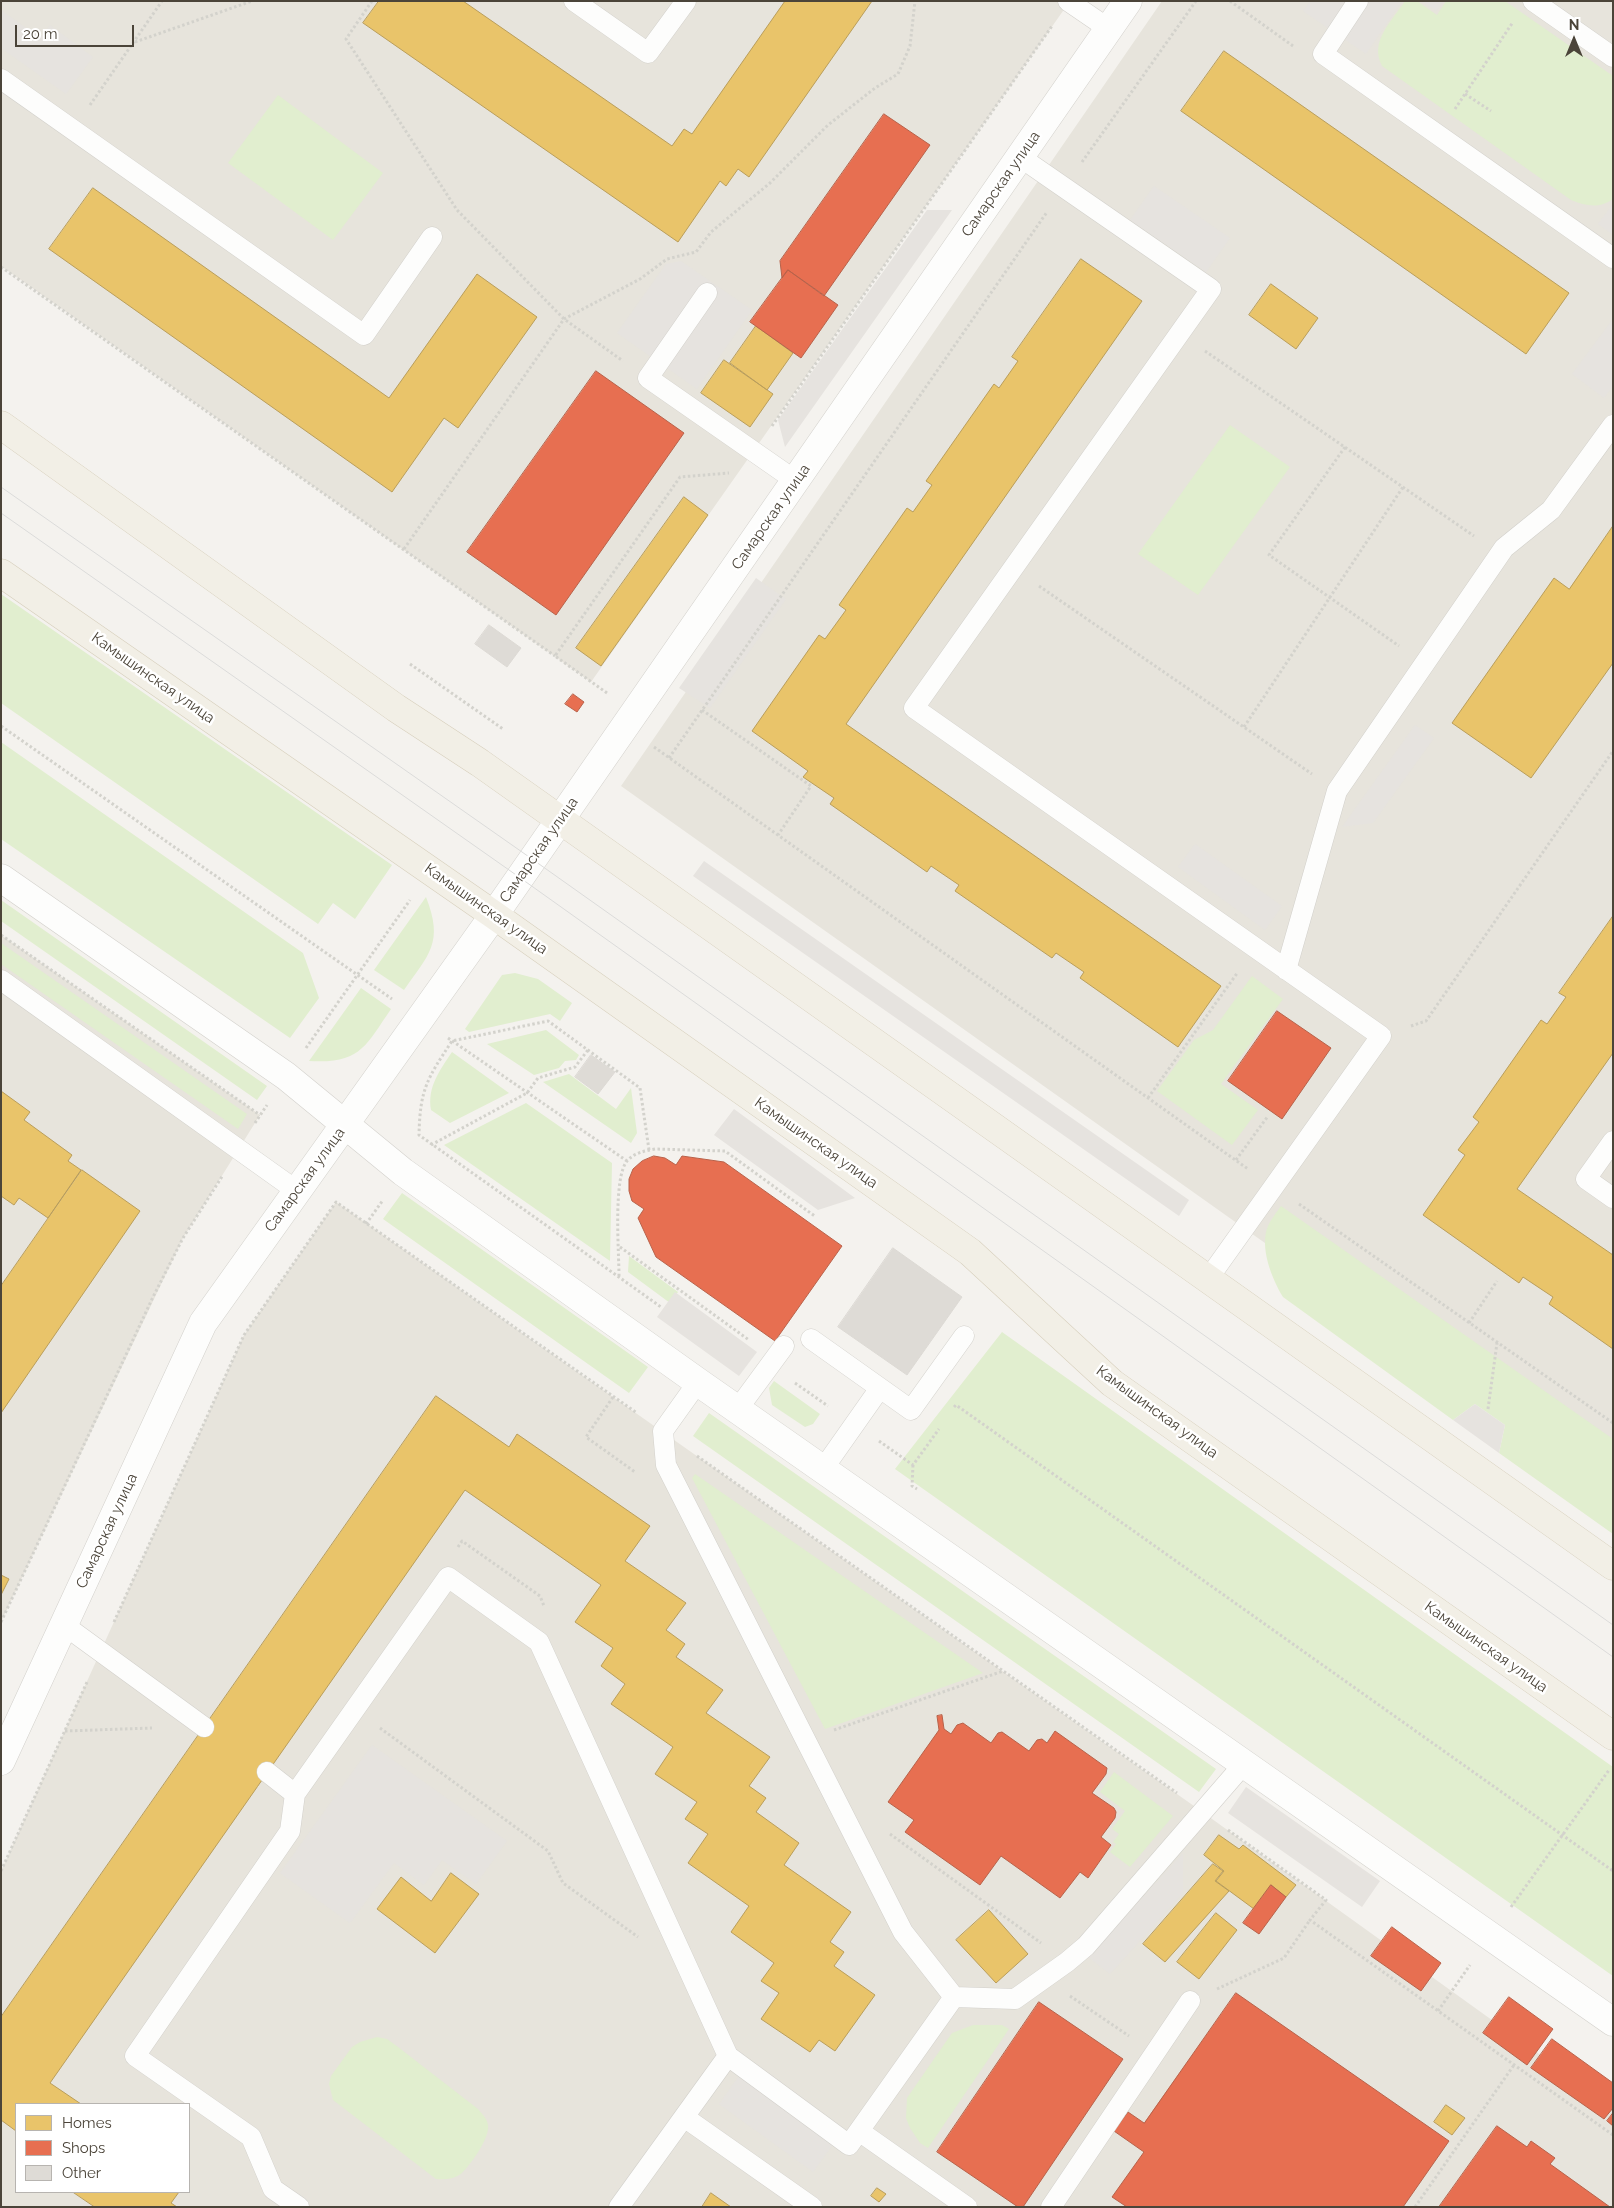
<!DOCTYPE html>
<html>
<head>
<meta charset="utf-8">
<style>
  body { margin:0 }
  #map { position:relative; width:1614px; height:2208px; overflow:hidden; background:#f4f2ee; font-family:Raleway,sans-serif }
  canvas { display:block }
  .frame { position:absolute; inset:0; border:2px solid #4b4439; pointer-events:none }
  .legend { position:absolute; left:15px; top:2103px; width:175px; height:90px; box-sizing:border-box; background:#fff; border:1px solid #b7b4b0; margin:0; padding:6px 9px; list-style:none; font-size:15px; color:#4b4439 }
  .legend li { display:flex; align-items:center; gap:10px; height:25px }
  .legend b { width:25px; border:1px solid #b7b4b0 }
  .north { position:absolute; left:1549px; top:15px; width:50px; height:50px; -webkit-text-stroke:4px #fff; paint-order:stroke; rotate:0deg; font-size:14px; font-weight:700; line-height:20px; text-align:center; color:#4b4439 }
  .north::after { content:''; display:block; margin:auto; width:18px; height:22px; background:#4b4439; clip-path:polygon(50% 0,100% 100%,50% 72%,0 100%) }
  .scale { position:absolute; left:15px; top:25px; width:119px; height:22px; box-sizing:border-box; border:2px solid #4b4439; border-top:0; padding-left:6px; font-size:15px; line-height:18px; white-space:nowrap; color:#4b4439; -webkit-text-stroke:4px #fff; paint-order:stroke }
</style>
</head>
<body>
<div id="map">
<canvas width="1614" height="2208"></canvas>
<div class="frame"></div>
<ul class="legend">
<li><b style="height:14px;background:#e9c46a"></b>Homes</li>
<li><b style="height:14px;background:#e76f51"></b>Shops</li>
<li><b style="height:14px;background:#dedbd6"></b>Other</li>
</ul>
<div class="north">N</div>
<div class="scale">20 m</div>
</div>
<script>
const g = document.querySelector('canvas').getContext('2d');
g.lineJoin = 'round';
function fillPath(path, color) { g.fillStyle = color; g.fill(path, 'evenodd'); }
function stroke(path, color, width, dash) { g.strokeStyle = color; g.lineWidth = width; g.lineCap = dash ? 'butt' : 'round'; g.setLineDash(dash || []); g.stroke(path); }
function write(font, color, halo, rows, align = 'center') {
  g.font = font + ' Raleway,sans-serif'; g.lineWidth = 5; g.setLineDash([]); g.textBaseline = 'middle'; g.strokeStyle = halo; g.fillStyle = color; for (const [text, x, y, turn = 0] of rows) {
    g.save(); g.translate(x, y); g.rotate((+turn || 0) * Math.PI / 180); g.textAlign = isNaN(turn) ? turn : align; if (halo) g.strokeText(text, 0, 0); g.fillText(text, 0, 0); g.restore();
  }
}
fillPath(new Path2D(`
  M1,1H1070L591,682L1,266Z
  M1162,1H1613V1490L621,786Z
  M1,935L260,1115L183,1238L1,1622Z
  M336,1202L1194,1806L1613,2107V2207H1V1871L244,1335ZM16,2104H189V2192H16Z`), '#e7e4dc');
fillPath(new Path2D(`
  M1405,1H1417L1437,15L1446,1H1505L1613,76V199C1599,209 1586,206 1571,200L1382,66C1369,41 1392,21 1405,1Z
  M278,95L383,173L333,240L228,163Z
  M1230,425L1290,467L1198,595L1138,554Z
  M1,594L392,865L355,919L333,903L318,924L1,703Z
  M1,742L303,953L319,998L290,1038L1,839Z
  M426,897C444,943 429,954 404,990L374,970Z
  M1,900L267,1086L257,1100L1,921Z
  M1,943L247,1114L238,1129L1,964Z
  M515,973L538,979L572,1003L560,1021L550,1014L469,1032L465,1029L502,975Z
  M1252,976L1283,999L1221,1084L1258,1110L1232,1145L1157,1091L1194,1040L1213,1030Z
  M361,988L391,1009C365,1047 360,1064 309,1061Z
  M546,1030L579,1055L576,1060L565,1061L559,1068L534,1075L487,1044Z
  M452,1052L509,1093L450,1123L431,1110C427,1087 440,1070 452,1052Z
  M569,1074L616,1109L631,1088L637,1133L631,1143L543,1082Z
  M526,1103L612,1163L610,1261L444,1145Z
  M402,1193L648,1367L629,1393L383,1219Z
  M1281,1206L1613,1439V1534L1499,1453L1505,1425L1475,1404L1453,1420L1283,1297C1272,1279 1259,1247 1268,1226C1271,1219 1277,1212 1281,1206Z
  M629,1256L678,1292L670,1303L628,1272Z
  M1002,1332L1613,1767V1976L895,1469Z
  M774,1381L820,1414L813,1424L805,1427L772,1405L769,1388Z
  M709,1413L1216,1769L1199,1792L693,1436Z
  M695,1474L983,1673L825,1729L692,1478Z
  M1114,1772L1173,1816L1130,1867L1110,1852L1116,1844L1113,1842L1119,1834L1112,1829L1125,1811L1100,1792Z
  M973,2025H1002L1009,2029L928,2148L920,2143L910,2128L906,2118L907,2098L952,2033Z
  M377,2037L387,2039L398,2047L478,2109C482,2114 487,2118 488,2125C490,2138 471,2164 462,2173C455,2179 445,2180 436,2179L333,2100L329,2084L331,2076L352,2047L360,2042Z`), '#e1eecf');
fillPath(new Path2D(`
  M1311,1H1402L1366,54L1303,11Z
  M1421,1H1443L1436,11Z
  M1,10L40,38L50,25L93,57L66,94L1,48Z
  M1154,186L1230,238L1206,272L1130,220Z
  M1613,204V235L1598,224Z
  M927,210H952L785,447L778,420Z
  M681,261L752,310L697,389L617,333L666,264Z
  M1613,319V386L1604,398L1572,374Z
  M756,578L786,599L710,708L679,688Z
  M1415,725L1434,738L1373,823L1342,827Z
  M1195,844L1282,906L1265,930L1178,867Z
  M704,861L1189,1200L1179,1216L693,876Z
  M734,1109L855,1198L818,1210L714,1135Z
  M675,1292L757,1352L739,1376L657,1317Z
  M1475,1404L1505,1425L1499,1453L1453,1420Z
  M372,1745L507,1841L476,1884L442,1860L424,1885L394,1863L350,1923L280,1873Z
  M1246,1787L1380,1881L1362,1907L1228,1813Z
  M1183,1853V1893L1110,1974L1088,1957Z
  M739,2076L834,2143L813,2172L719,2104Z`), '#e6e3df');
const homes = new Path2D(`
  M379,1H463L672,146L684,129L692,134L785,1H872L749,177L738,169L726,186L720,181L678,242L363,23Z
  M1224,51L1569,293L1526,354L1181,111Z
  M93,188L389,398L477,274L537,317L458,428L444,418L392,492L49,249Z
  M1081,259L1142,301L846,724L1221,986L1178,1047L1080,978L1084,972L1056,953L1052,958L955,891L959,885L931,866L927,872L830,804L834,798L803,777L808,771L752,731L819,635L825,639L846,610L839,605L907,508L913,512L932,485L926,481L994,384L999,388L1018,361L1012,357Z
  M1271,284L1318,318L1296,349L1249,315Z
  M756,326L793,353L767,390L730,363Z
  M724,360L773,394L750,427L701,393Z
  M684,497L708,515L601,666L576,648Z
  M1613,526V663L1531,778L1452,723L1554,578L1569,589Z
  M1613,916V1053L1517,1189L1613,1255V1349L1549,1304L1553,1297L1523,1277L1519,1283L1423,1215L1465,1155L1458,1150L1479,1122L1473,1117L1541,1020L1547,1024L1566,997L1559,993Z
  M1,1091L30,1112L24,1120L72,1155L68,1161L81,1170L48,1218L19,1198L14,1205L1,1196Z
  M82,1170L140,1211L1,1413V1286Z
  M436,1396L509,1447L517,1434L650,1526L625,1561L686,1603L666,1630L685,1644L676,1657L723,1690L706,1713L770,1757L749,1786L766,1798L756,1812L799,1843L784,1865L851,1912L830,1942L844,1952L834,1966L875,1995L835,2051L819,2040L810,2052L761,2019L779,1993L761,1981L774,1963L731,1932L749,1906L688,1863L708,1834L685,1819L697,1802L655,1774L673,1747L611,1704L625,1684L601,1666L613,1648L575,1622L601,1585L465,1490L50,2083L81,2104H16V2131L1,2120V2017Z
  M1,1575L9,1579L1,1595Z
  M1219,1835L1239,1849L1243,1845L1296,1885L1286,1897L1271,1885L1254,1909L1216,1881L1224,1871L1204,1855Z
  M1213,1864L1223,1871L1215,1881L1229,1891L1165,1962L1143,1944Z
  M451,1873L479,1894L435,1953L377,1909L401,1877L431,1901Z
  M989,1910L1028,1954L996,1983L956,1940Z
  M1216,1913L1237,1930L1199,1979L1177,1962Z
  M1446,2105L1465,2118L1452,2135L1434,2122Z
  M877,2188L886,2194L879,2202L871,2196Z
  M73,2192H179L171,2203L177,2207H95Z
  M711,2193L731,2207H702Z`);
fillPath(homes, '#e9c46a');
stroke(homes, '#ba9e5b', 1);
const shops = new Path2D(`
  M884,114L930,145L824,296L788,270L782,278L780,261Z
  M788,270L838,305L801,358L750,322Z
  M596,371L684,433L556,615L467,552Z
  M573,694L584,702L577,712L565,704Z
  M1277,1011L1331,1048L1282,1119L1228,1081Z
  M654,1156L665,1158L676,1165L682,1156L724,1162L842,1246L775,1341L656,1257L638,1218L644,1209L632,1201L629,1191V1179L633,1169L642,1161Z
  M942,1715L944,1729L951,1734L957,1725L963,1723L991,1743L998,1733L1002,1732L1029,1751L1037,1740L1042,1739L1047,1743L1055,1731L1107,1768L1106,1774L1092,1793L1114,1808L1116,1812L1115,1818L1101,1837L1111,1845L1088,1878L1080,1872L1060,1898L1001,1856L980,1885L905,1832L914,1820L888,1802L939,1730L937,1716Z
  M1271,1885L1286,1897L1259,1934L1243,1923Z
  M1392,1927L1441,1963L1421,1991L1371,1956Z
  M1236,1993L1449,2141L1403,2207H1127L1112,2197L1144,2152L1114,2131L1128,2112L1144,2123Z
  M1509,1997L1553,2029L1527,2065L1483,2033Z
  M1039,2002L1123,2059L1023,2207H1018L937,2152Z
  M1552,2039L1613,2083V2108L1604,2119L1531,2068Z
  M1613,2113V2126L1607,2121Z
  M1497,2126L1527,2147L1531,2141L1555,2158L1550,2164L1610,2207H1439Z`);
fillPath(shops, '#e76f51');
stroke(shops, '#b8624a', 1);
const building = new Path2D(`
  M489,625L521,648L507,667L475,644Z
  M591,1055L615,1072L598,1094L575,1077Z
  M893,1248L962,1297L907,1375L838,1327Z`);
fillPath(building, '#dedbd6');
stroke(building, '#dcd9d4', 1);
const lane = new Path2D(`
  M574,1L648,53L686,1
  M1068,1L1109,29
  M1358,1L1323,54L1613,258
  M1533,1L1613,57
  M1,79L364,335L432,237
  M1020,157L1211,289L914,708L1381,1036L1208,1279
  M707,293L648,378L796,481
  M1286,970L1337,791L1504,548L1551,510L1613,425
  M1,980L297,1191
  M1613,1141L1586,1179L1613,1198
  M811,1339L880,1388L823,1469
  M698,1382L663,1431L666,1465L903,1932L954,1997
  M880,1388L911,1410L964,1336
  M737,1410L784,1346
  M64,1625L204,1727
  M267,1772L295,1794
  M684,2117L812,2207
  M859,2131L967,2207
  M299,2207L273,2189L251,2137L135,2056L290,1831L295,1794L448,1577L539,1642L728,2056L849,2145L954,1997L1015,1999L1067,1962L1086,1946L1243,1765
  M619,2207L728,2056
  M1051,2207L1190,2001`);
const street = new Path2D(`
  M1,878L286,1076L403,1172L698,1382L1613,2022
  M1,1761L203,1323L494,915L1128,1`);
const primary = new Path2D(`
  M1,425L396,708L480,763L1613,1566
  M1,573L494,915L970,1252L1112,1383L1613,1736`);
stroke(lane, '#d2d0cb', 21);
stroke(street, '#d2d0cb', 29);
stroke(primary, '#d6cebb', 29);
stroke(new Path2D(`
  M372,1L346,39L457,210L564,319L623,361
  M1230,1L1293,46
  M135,42L252,1
  M1465,94L1491,111
  M90,105L162,1
  M1455,109L1513,22
  M1082,162L1196,1
  M1,267L555,656
  M1205,351L1474,536
  M772,426L1052,26
  M1345,447L1269,555L1399,646
  M404,549L564,319L640,279L667,259L696,252L711,232L770,183L828,125L875,88L898,74L910,46L915,1
  M1039,586L1312,774
  M410,664L503,729
  M607,693L555,656L680,477L729,473
  M702,710L811,786L778,835
  M1,726L392,999
  M1244,727L1403,487
  M654,747L1248,1169
  M669,758L1047,212
  M1,935L260,1115
  M1411,1026L1426,1021L1613,751
  M448,1038L627,1161
  M306,1048L410,900
  M1148,1098L1238,972
  M255,1123L267,1105
  M431,1145L527,1093L538,1078L575,1067L588,1050
  M649,1150L640,1088L548,1021L452,1041C427,1079 420,1089 419,1135L661,1307
  M1236,1160L1268,1116
  M1299,1204L1613,1423
  M366,1224L383,1200
  M620,1247L749,1340
  M619,1276C619,1252 613,1178 627,1161C634,1153 644,1151 655,1149L725,1151L816,1217
  M1469,1323L1497,1281
  M795,1383L828,1406
  M613,1397L586,1437L635,1472
  M954,1407L956,1405L1613,1871
  M1488,1409L1497,1343
  M879,1441L913,1465L939,1429
  M697,1456L1177,1793
  M913,1465L912,1486L917,1489
  M458,1547L462,1541L540,1596L544,1606
  M1,1622L153,1297L183,1238L223,1175
  M114,1622L244,1335L336,1202L637,1413
  M380,1728L548,1851L563,1883L638,1937
  M834,1730L1003,1671
  M65,1731L152,1728
  M1228,1830L1326,1900L1310,1920L1613,2135
  M890,1834L1041,1943
  M1,1871L88,1680
  M1511,1907L1609,1770
  M1217,1989L1284,1958L1310,1920
  M1070,1996L1129,2036
  M1438,2011L1470,1965
  M1415,2207L1514,2065`), '#d3d2cc', 3, [2.5, 2.5]);
stroke(lane, '#fdfdfc', 20);
stroke(street, '#fdfdfc', 28);
stroke(primary, '#f2efe6', 28);
stroke(new Path2D(`
  M1,487L532,859L1613,1625
  M1,513L519,877L1613,1657`), '#dbdbda', 1);
write('15px', '#4b4439', '#fff', [
  ["Самарская улица",1001,184,-55],
  ["Самарская улица",771,517,-55],
  ["Камышинская улица",153,678,35],
  ["Самарская улица",539,850,-55],
  ["Камышинская улица",486,909,35],
  ["Камышинская улица",816,1143,35],
  ["Самарская улица",305,1180,-54],
  ["Камышинская улица",1157,1412,36],
  ["Самарская улица",107,1531,-65],
  ["Камышинская улица",1486,1647,35]
]);
</script>
</body>
</html>
